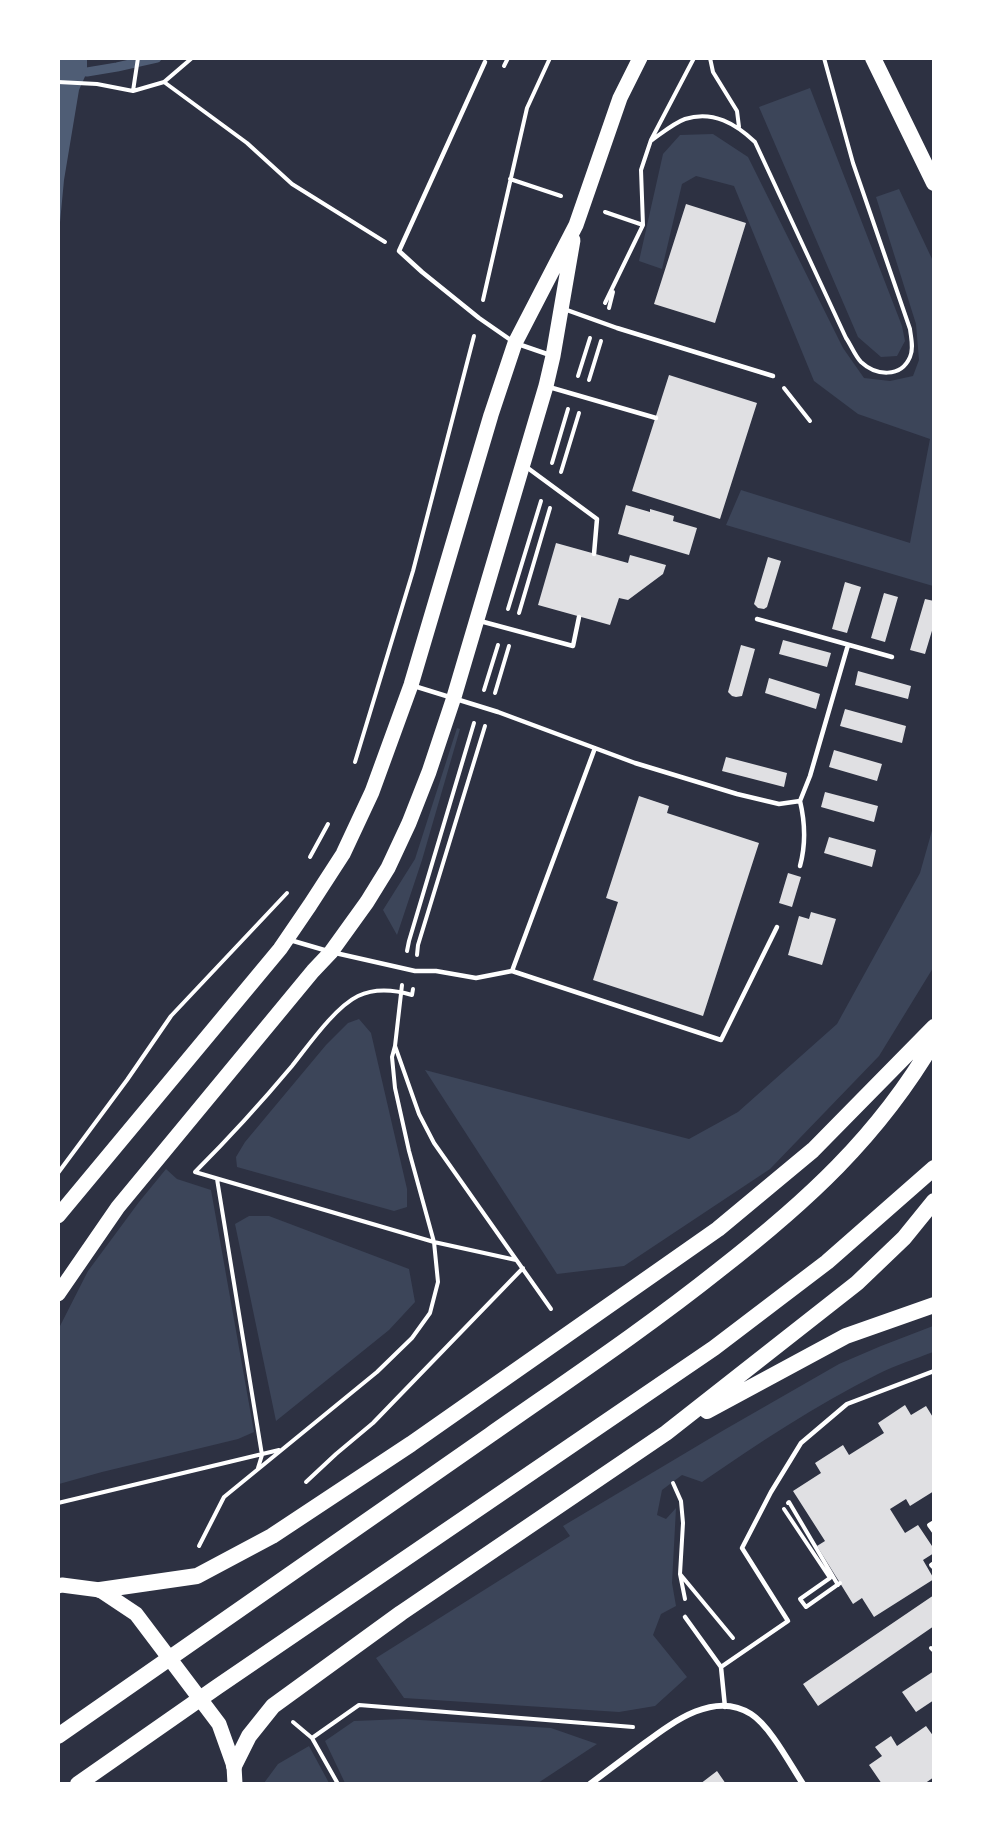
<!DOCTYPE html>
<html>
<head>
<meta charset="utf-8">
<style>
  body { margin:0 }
  #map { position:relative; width:992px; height:1842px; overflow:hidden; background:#2d3142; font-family:"Alegreya Sans",sans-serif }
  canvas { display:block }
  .frame { position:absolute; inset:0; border:60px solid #fff; pointer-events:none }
</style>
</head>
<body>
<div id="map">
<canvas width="992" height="1842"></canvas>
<div class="frame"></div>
</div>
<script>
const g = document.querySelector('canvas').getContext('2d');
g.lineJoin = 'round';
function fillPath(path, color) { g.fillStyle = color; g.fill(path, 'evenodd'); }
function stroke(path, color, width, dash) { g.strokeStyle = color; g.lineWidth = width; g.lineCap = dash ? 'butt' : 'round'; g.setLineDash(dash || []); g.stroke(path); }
fillPath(new Path2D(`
  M810,88L902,326L905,341L897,356L881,357L858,337L759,107Z
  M713,134L748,157L843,348L864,378L890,381L913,376L919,360L916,324L876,197L899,189L933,261V586L726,525L741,490L910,543L930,439L858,414L814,381L734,186L696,176L682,184L662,269L639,261L663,154L680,135Z
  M457,728L460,729L422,860L397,935L383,910L415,859Z
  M933,827V968L879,1056L770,1169L624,1266L557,1274L425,1070L689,1139L738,1112L837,1024L920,873Z
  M359,1019L371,1033L407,1189V1207L394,1211L237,1167L236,1157L245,1142L326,1045L348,1023Z
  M166,1169L177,1179L211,1190L254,1432L238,1439L102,1472L59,1484V1328L88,1271L139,1202Z
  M249,1216H269L409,1269L415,1302L389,1330L276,1421L235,1224Z
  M933,1326V1352C915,1359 896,1365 878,1374C816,1405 759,1443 702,1482L682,1475L662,1490L657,1515L666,1519L676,1508L672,1583L676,1606L661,1614L653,1635L687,1677L655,1706L619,1712L404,1698L376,1658L570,1536L563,1526L724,1430L839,1364L881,1346Z
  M404,1719L551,1728L597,1744L538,1783H345L325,1741L354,1721Z
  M309,1746L329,1783H264L278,1764Z`), '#3c4559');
fillPath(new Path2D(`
  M59,59H87V72L79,90L64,180L59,233Z`), '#4f5d75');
stroke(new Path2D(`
  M87,72L117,67L157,58`), '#4f5d75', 9);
fillPath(new Path2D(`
  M686,204L746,223L715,323L654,304Z
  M669,375L757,403L720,519L632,491Z
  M626,505L650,512V509L674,516L673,521L697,528L689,555L618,534Z
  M556,543L628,563L630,555L666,565L663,574L628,600L619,598L610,625L538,605Z
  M768,557L781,561L767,607L764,609L758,608L754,604Z
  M845,582L861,587L847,633L832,629Z
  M884,593L898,597L885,642L871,638Z
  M925,599L934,601V624L925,654L910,650Z
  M783,640L831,653L827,667L779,654Z
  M741,645L755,649L742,696L736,697L732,696L728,692Z
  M858,671L911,686L908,699L855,685Z
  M769,678L820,694L816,709L765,693Z
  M845,709L906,726L902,743L840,726Z
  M834,750L882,764L877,781L829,767Z
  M726,757L787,773L784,787L722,771Z
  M825,792L878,806L874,822L821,807Z
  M639,796L669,806L667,813L759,843L703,1016L593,980L618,902L606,898Z
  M829,837L876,850L872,867L824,853Z
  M788,873L801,877L792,907L779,903Z
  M811,912L836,919L822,965L788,955L799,916L809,919Z
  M905,1405L911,1415L926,1406L934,1419V1491L910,1506L906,1499L890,1509L905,1533L918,1525L934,1549V1553L923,1560L934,1579L874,1617L862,1598L853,1604L817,1546L825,1541L793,1491L821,1473L815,1463L843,1445L849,1455L884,1433L878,1423Z
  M934,1595V1626L818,1706L803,1684Z
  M934,1671V1700L916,1712L902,1692Z
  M926,1726L934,1737V1777L924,1784H882L869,1765L882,1756L875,1747L891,1736L897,1746Z
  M717,1771L726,1784H700Z`), '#e0e0e3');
stroke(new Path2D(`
  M710,58L713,72L737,111L739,127
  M504,66L508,58
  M58,82L97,84L133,91L164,82L247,143L292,184L385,242
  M164,82L192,58
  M133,91L138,58
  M652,140C662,133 674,123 685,119C713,110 736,124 755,142L846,338C851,345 855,356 861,362C876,376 901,378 910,357C914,348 911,338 910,329L853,163L824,58
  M510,179L561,196
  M605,212L643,225
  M483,300L527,108L550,58
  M605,303L643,225L641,170L651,140L694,58
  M609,308L613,292
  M578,376L590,338
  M589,380L601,341
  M784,388L810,421
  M552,463L568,409
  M561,472L579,413
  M508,609L541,501
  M519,613L550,508
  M484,690L498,645
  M495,693L509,646
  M355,762L413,571L474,336
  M310,857L328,824
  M407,951L409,941L474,723
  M417,955L418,945L485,726
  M413,989L412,995C395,990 375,988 358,996C335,1007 308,1046 292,1066C261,1103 229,1138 195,1172L434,1242L516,1260
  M395,1046L419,1114L434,1143L551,1309
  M58,1173L127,1080L171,1016L287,893
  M217,1179L262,1455L258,1468
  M306,1482L336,1454L373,1423L523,1268
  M673,1483L681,1501L683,1523L680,1574L685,1599
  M58,1503L279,1450
  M788,1503L789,1502L838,1585
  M784,1509L830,1578L800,1599L806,1607L840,1583
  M934,1522L929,1525L934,1532
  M199,1546L224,1497L377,1372L412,1338L430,1313L438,1282L434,1242L409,1151L395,1088L392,1057L395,1046L402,985
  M934,1563L931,1565L934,1568
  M680,1574L733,1638
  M931,1648L934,1651
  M293,1722L312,1738L338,1784
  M312,1738L359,1705L633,1727`), '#fff', 4);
stroke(new Path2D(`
  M485,62L399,251L422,272L479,318L515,343L550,355
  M564,309L617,328L773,376
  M549,387L656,418
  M525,466L597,519L594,554
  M757,619L892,657
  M480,621L573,646L579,617
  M414,686L498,712L635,763L737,794L779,804L800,801L810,776L848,645
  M800,866C806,844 805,822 800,801
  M290,940L331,952L415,971H436L476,978L512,971L595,748
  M512,971L721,1040L777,927
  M685,1617L721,1667L725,1707
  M721,1667L788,1621L742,1548L771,1492L801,1443L847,1404L934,1371`), '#fff', 4.5);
stroke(new Path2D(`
  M590,1784C606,1772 622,1760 638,1748C668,1726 712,1689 751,1714C770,1726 790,1764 803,1784`), '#fff', 6);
stroke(new Path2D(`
  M58,1216L280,949L310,905L343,854L372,792L411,685L491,415L515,343L576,225L620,98L640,58
  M58,1294L118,1207L313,971L331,952L367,902L388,868L409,823L429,772L454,697L546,386L553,356L573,240
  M58,1586L62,1585L100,1590L136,1614L219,1724L234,1766L235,1784`), '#fff', 15);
stroke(new Path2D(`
  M873,58L934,183
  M707,1411L846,1336L934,1305
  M100,1590L197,1576L272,1536L411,1444L718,1229L813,1150L934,1027
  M58,1736C202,1636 346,1536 490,1435C567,1381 645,1329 719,1270C805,1203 878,1137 934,1041
  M234,1766L249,1736L273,1706L401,1613L666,1433L857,1283L904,1238L934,1201
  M78,1784L217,1687L714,1348L827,1262L934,1168`), '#fff', 16);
</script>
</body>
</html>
